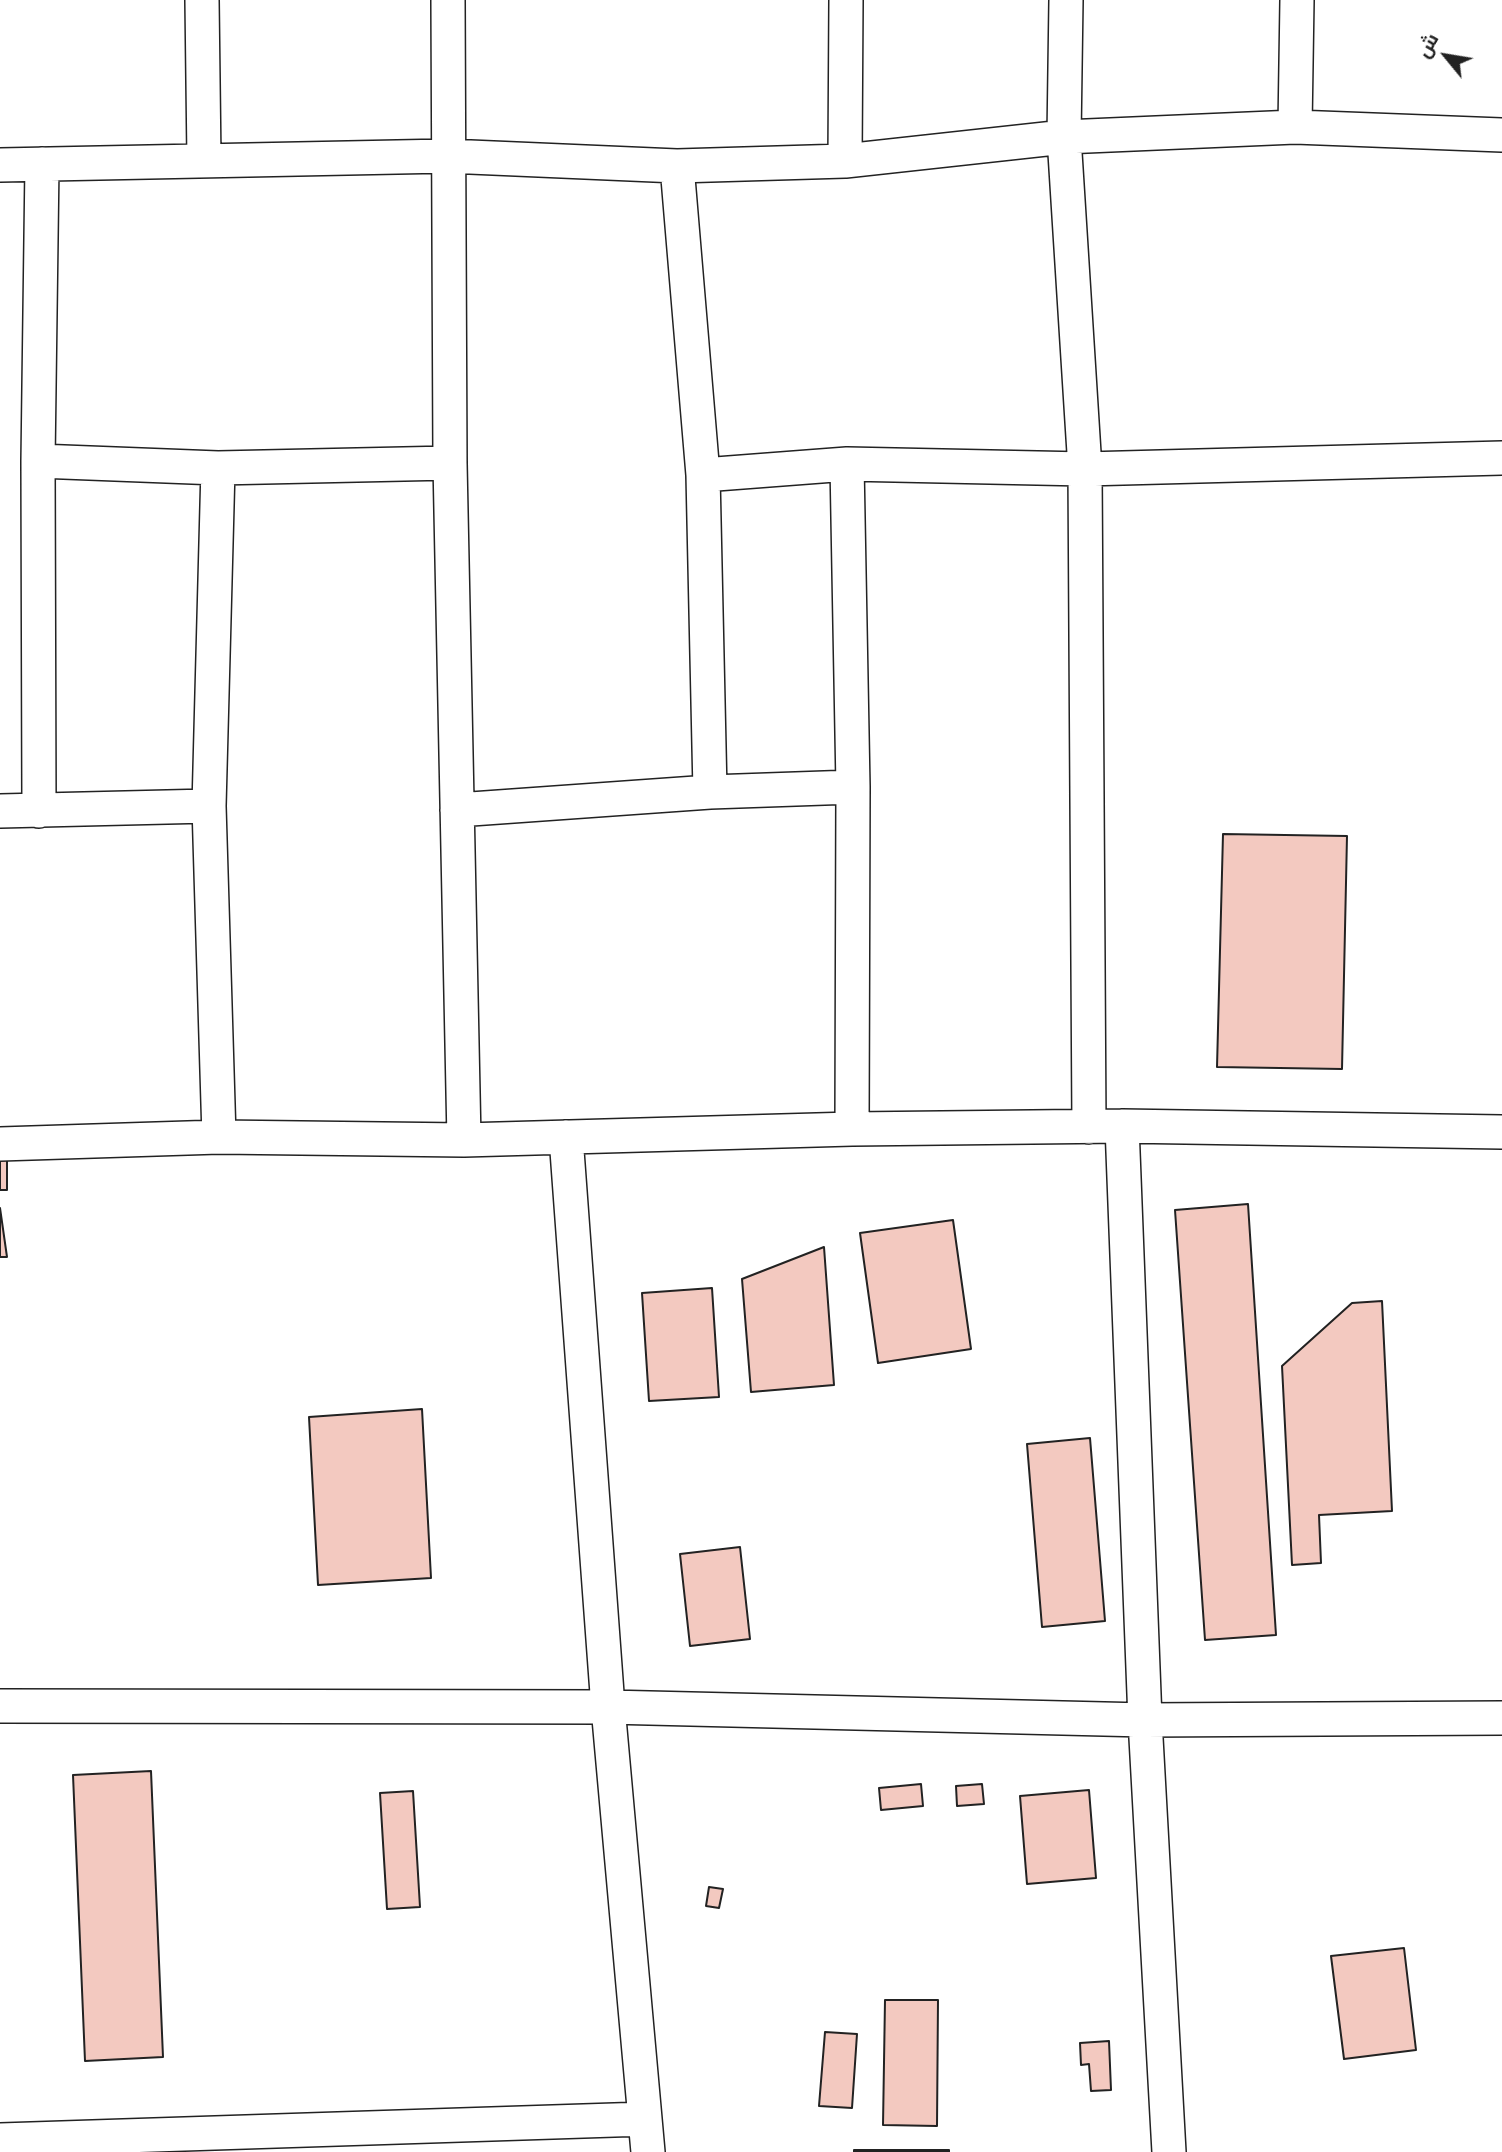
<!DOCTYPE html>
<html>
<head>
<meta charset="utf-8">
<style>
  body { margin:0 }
  #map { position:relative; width:1502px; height:2152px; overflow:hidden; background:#fff; font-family:"Space Grotesk",Cairo,sans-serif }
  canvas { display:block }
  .north { position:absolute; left:1411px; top:21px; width:70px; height:70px; -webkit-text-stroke:5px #fff; paint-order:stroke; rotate:300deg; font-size:19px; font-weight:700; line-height:28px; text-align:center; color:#222 }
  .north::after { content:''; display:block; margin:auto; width:24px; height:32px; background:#222; clip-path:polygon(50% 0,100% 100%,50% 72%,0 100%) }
</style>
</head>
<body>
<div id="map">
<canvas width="1502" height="2152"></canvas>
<div class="north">ش</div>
</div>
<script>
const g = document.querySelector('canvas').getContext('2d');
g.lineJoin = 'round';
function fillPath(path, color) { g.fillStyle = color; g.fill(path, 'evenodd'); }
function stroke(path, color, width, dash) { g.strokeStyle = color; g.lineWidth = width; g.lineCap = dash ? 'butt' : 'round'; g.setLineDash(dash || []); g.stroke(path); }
const building = new Path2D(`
  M1223,834L1347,836L1342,1069L1217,1067Z
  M0,1159H7V1190H0Z
  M1248,1204L1276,1635L1205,1640L1175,1210Z
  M0,1208L7,1257H0Z
  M953,1220L971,1349L878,1363L860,1233Z
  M824,1247L834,1385L751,1392L742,1279Z
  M712,1288L719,1397L649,1401L642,1293Z
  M1382,1301L1392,1511L1319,1515L1321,1563L1292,1565L1282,1366L1352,1303Z
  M422,1409L431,1578L318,1585L309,1417Z
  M1090,1438L1105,1621L1042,1627L1027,1444Z
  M740,1547L750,1639L690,1646L680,1554Z
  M151,1771L163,2057L85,2061L73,1775Z
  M921,1784L923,1806L881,1810L879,1788Z
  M982,1784L984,1804L957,1806L956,1786Z
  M1089,1790L1096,1878L1027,1884L1020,1796Z
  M413,1791L420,1907L387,1909L380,1793Z
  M709,1887L723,1889L719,1908L706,1906Z
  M1404,1948L1416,2050L1344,2059L1331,1956Z
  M885,2000H938L937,2126L883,2125Z
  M825,2032L857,2034L852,2108L819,2106Z
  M1109,2041L1111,2090L1091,2091L1089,2064L1081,2065L1080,2043Z
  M854,2150H949V2152H854Z`);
fillPath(building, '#f3c9c0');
stroke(building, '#222', 2);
const street = new Path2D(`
  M202,0L204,161
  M448,0L450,463L464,1140
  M1066,0L1064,137L1085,469L1089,1127
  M1295,127L1297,0
  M845,161L846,0
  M0,165L447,156L677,166L845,161L1064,137L1295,127L1502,135
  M677,166L703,475L710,792
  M38,461L218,468L450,463
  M847,464L853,787L852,1129
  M218,468L209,806L219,1137
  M703,475L847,464L1085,469L1502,458
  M457,810L710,792L853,787
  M0,811L209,806
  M39,811L38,461L42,164
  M1122,1126L1145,1720L1169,2152
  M566,1137L608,1707L648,2152
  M0,1144L219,1137L464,1140L852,1129L1122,1126L1502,1132
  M0,1706L608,1707L1145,1720L1502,1718
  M0,2140L645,2119`);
stroke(street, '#222', 36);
stroke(street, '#fff', 33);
</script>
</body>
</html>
